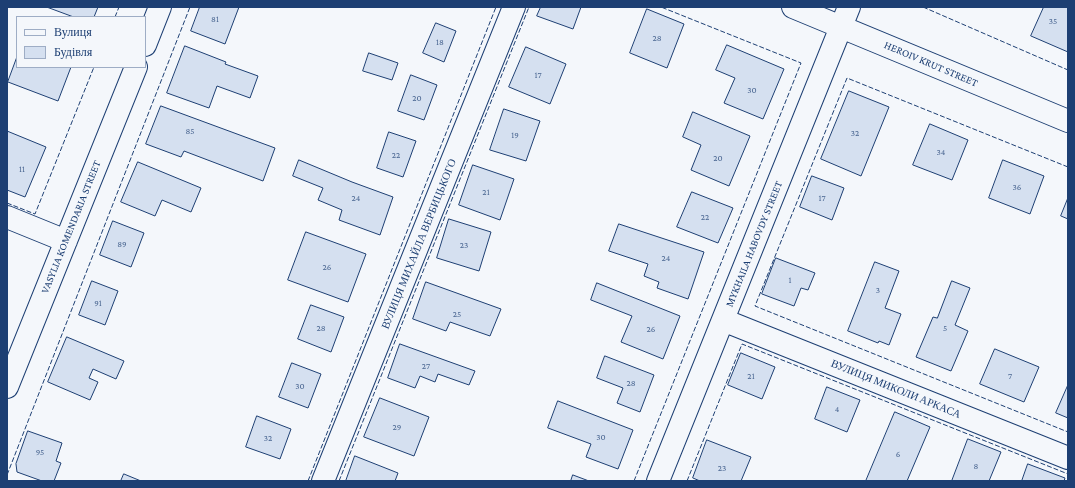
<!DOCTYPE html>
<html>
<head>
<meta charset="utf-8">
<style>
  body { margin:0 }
  #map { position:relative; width:1075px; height:488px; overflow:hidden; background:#f4f7fb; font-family:"Crimson Pro",serif }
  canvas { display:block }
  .frame { position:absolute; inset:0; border:8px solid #1d3f73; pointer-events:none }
  .legend { position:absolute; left:16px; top:16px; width:130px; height:52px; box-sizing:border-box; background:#f4f7fb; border:1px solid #9eadc5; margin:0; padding:5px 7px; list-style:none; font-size:12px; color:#1d3f73 }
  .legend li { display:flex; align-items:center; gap:8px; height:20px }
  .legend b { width:20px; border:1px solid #9eadc5 }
</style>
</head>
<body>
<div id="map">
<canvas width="1075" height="488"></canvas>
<div class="frame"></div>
<ul class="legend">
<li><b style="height:5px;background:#f4f7fb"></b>Вулиця</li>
<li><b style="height:11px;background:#d5e0f0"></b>Будівля</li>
</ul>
</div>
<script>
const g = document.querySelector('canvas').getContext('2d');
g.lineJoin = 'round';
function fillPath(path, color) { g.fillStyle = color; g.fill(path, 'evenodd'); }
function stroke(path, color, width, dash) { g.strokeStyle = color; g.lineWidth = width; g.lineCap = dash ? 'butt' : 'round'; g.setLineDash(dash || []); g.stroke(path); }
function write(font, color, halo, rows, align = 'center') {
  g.font = font + ' "Crimson Pro",serif'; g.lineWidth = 3; g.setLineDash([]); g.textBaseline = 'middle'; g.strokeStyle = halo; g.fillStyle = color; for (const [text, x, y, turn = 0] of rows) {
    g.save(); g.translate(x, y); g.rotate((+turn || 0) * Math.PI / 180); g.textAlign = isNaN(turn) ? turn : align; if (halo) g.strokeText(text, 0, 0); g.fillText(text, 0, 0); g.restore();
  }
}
const building = new Path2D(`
  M47,7H98L94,17H74Z
  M200,7H239L225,44L191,31Z
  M541,7H581L573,29L537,16Z
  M1044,7H1068V52L1031,36Z
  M647,9L684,24L667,68L630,53Z
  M436,23L456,31L444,62L423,53Z
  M727,45L784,69L763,119L724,103L735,78L716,70Z
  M185,46L226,62L225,64L258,76L250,98L217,86L209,108L167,93Z
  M526,47L566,64L550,104L509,87Z
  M369,53L398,63L392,80L363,71Z
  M17,57V67H71L58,101L8,82Z
  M411,75L437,85L424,120L398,111Z
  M849,91L889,107L861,176L821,159Z
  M161,106L275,148L263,181L184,151L181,157L146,144Z
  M504,109L540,121L526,161L490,150Z
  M693,112L750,136L729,186L691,170L701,145L683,137Z
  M930,124L968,140L952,180L913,165Z
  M7,131L46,147L25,197L7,190Z
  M389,132L416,141L403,177L377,168Z
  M299,160L352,182L393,197L380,235L339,220L342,210L318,200L323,188L293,176Z
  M1003,160L1044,176L1030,214L989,198Z
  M138,162L201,188L191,212L162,200L155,216L121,202Z
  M473,165L514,179L500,220L459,205Z
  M812,176L844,188L832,220L800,207Z
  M692,192L733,208L718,243L677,227Z
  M1068,198V219L1061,216Z
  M449,219L491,232L479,271L437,258Z
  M113,221L144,233L131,267L100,255Z
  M619,224L704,252L688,299L657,288L659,282L644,276L648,264L609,251Z
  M306,232L366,254L348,302L288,280Z
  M776,258L815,273L808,290L801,288L794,306L762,294Z
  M875,262L899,271L885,308L901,314L889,345L879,341L878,343L848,331Z
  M92,281L118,291L105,325L79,315Z
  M952,281L970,288L955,325L968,331L951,371L916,357L933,317L937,318Z
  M426,282L501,309L490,336L450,322L446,331L413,319Z
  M597,283L680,316L663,359L621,342L632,316L591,300Z
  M311,305L344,317L331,352L298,339Z
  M67,337L124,361L116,379L93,369L89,378L98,382L90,400L48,382Z
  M400,344L475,371L469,385L438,374L435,382L420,376L415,388L388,378Z
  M995,349L1039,367L1024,402L980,384Z
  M741,353L775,367L762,399L728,385Z
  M605,356L654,375L640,412L617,403L623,388L597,378Z
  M292,363L321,374L308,408L279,397Z
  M1068,385V418L1056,413Z
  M827,387L860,400L847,432L815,419Z
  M380,398L429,417L414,456L364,437Z
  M558,401L633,430L618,469L586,457L591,444L548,428Z
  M895,412L930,427L907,481H866Z
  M257,416L291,429L280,459L246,447Z
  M28,431L62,443L56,461L61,463L54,481H42L17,472L16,464Z
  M968,439L1001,452L989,481H952Z
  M707,440L751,457L741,481H700L693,478Z
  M355,456L398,473L395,481H346Z
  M1028,464L1065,478L1064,481H1022Z
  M124,474L141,481H121Z
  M573,475L589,481H571Z`);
fillPath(building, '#d5e0f0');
stroke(building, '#1d3f73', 1);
const minor = new Path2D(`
  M793,7L1068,121
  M145,45L160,7
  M7,217L66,241
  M723,320L1068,458
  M7,387L136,67
  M323,481L514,7
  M658,481L849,7`);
stroke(minor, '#1d3f73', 24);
stroke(minor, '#f4f7fb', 22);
stroke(new Path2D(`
  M923,7L1068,70
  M115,17L119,7
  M1068,167L847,78L755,306L1068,432
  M7,203L35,214L94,67
  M7,475L190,7
  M308,481L496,7
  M339,481L529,7
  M634,481L801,63L661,7
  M687,481L742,344L1068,474`), '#1d3f73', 1, [5, 2]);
write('9px', '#4b6792', null, [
  ["81",215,19],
  ["35",1053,21],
  ["28",657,38],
  ["18",440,42],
  ["17",538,75],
  ["30",752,90],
  ["20",417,98],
  ["85",190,131],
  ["32",855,133],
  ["19",515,135],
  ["34",941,152],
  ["22",396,155],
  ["20",718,158],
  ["11",22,169],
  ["36",1017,187],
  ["21",486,192],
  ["24",356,198],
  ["17",822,198],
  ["22",705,217],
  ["89",122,244],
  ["23",464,245],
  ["24",666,258],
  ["26",327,267],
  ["1",790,280],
  ["3",878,290],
  ["91",98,303],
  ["25",457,314],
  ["28",321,328],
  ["5",945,328],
  ["26",651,329],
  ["27",426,366],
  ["21",751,376],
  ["7",1010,376],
  ["28",631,383],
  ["30",300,386],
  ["4",837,409],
  ["29",397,427],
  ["30",601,437],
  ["32",268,438],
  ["95",40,452],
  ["6",898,454],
  ["8",976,466],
  ["23",722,468]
]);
write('11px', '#1d3f73', '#f4f7fb', [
  ["HEROIV KRUT STREET",931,64,23],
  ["VASYLIA KOMENDARIA STREET",71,227,-68],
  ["ВУЛИЦЯ МИХАЙЛА ВЕРБИЦЬКОГО",419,244,-68],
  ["MYKHAILA HABOVDY STREET",754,244,-68],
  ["ВУЛИЦЯ МИКОЛИ АРКАСА",896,389,22]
]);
</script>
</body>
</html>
